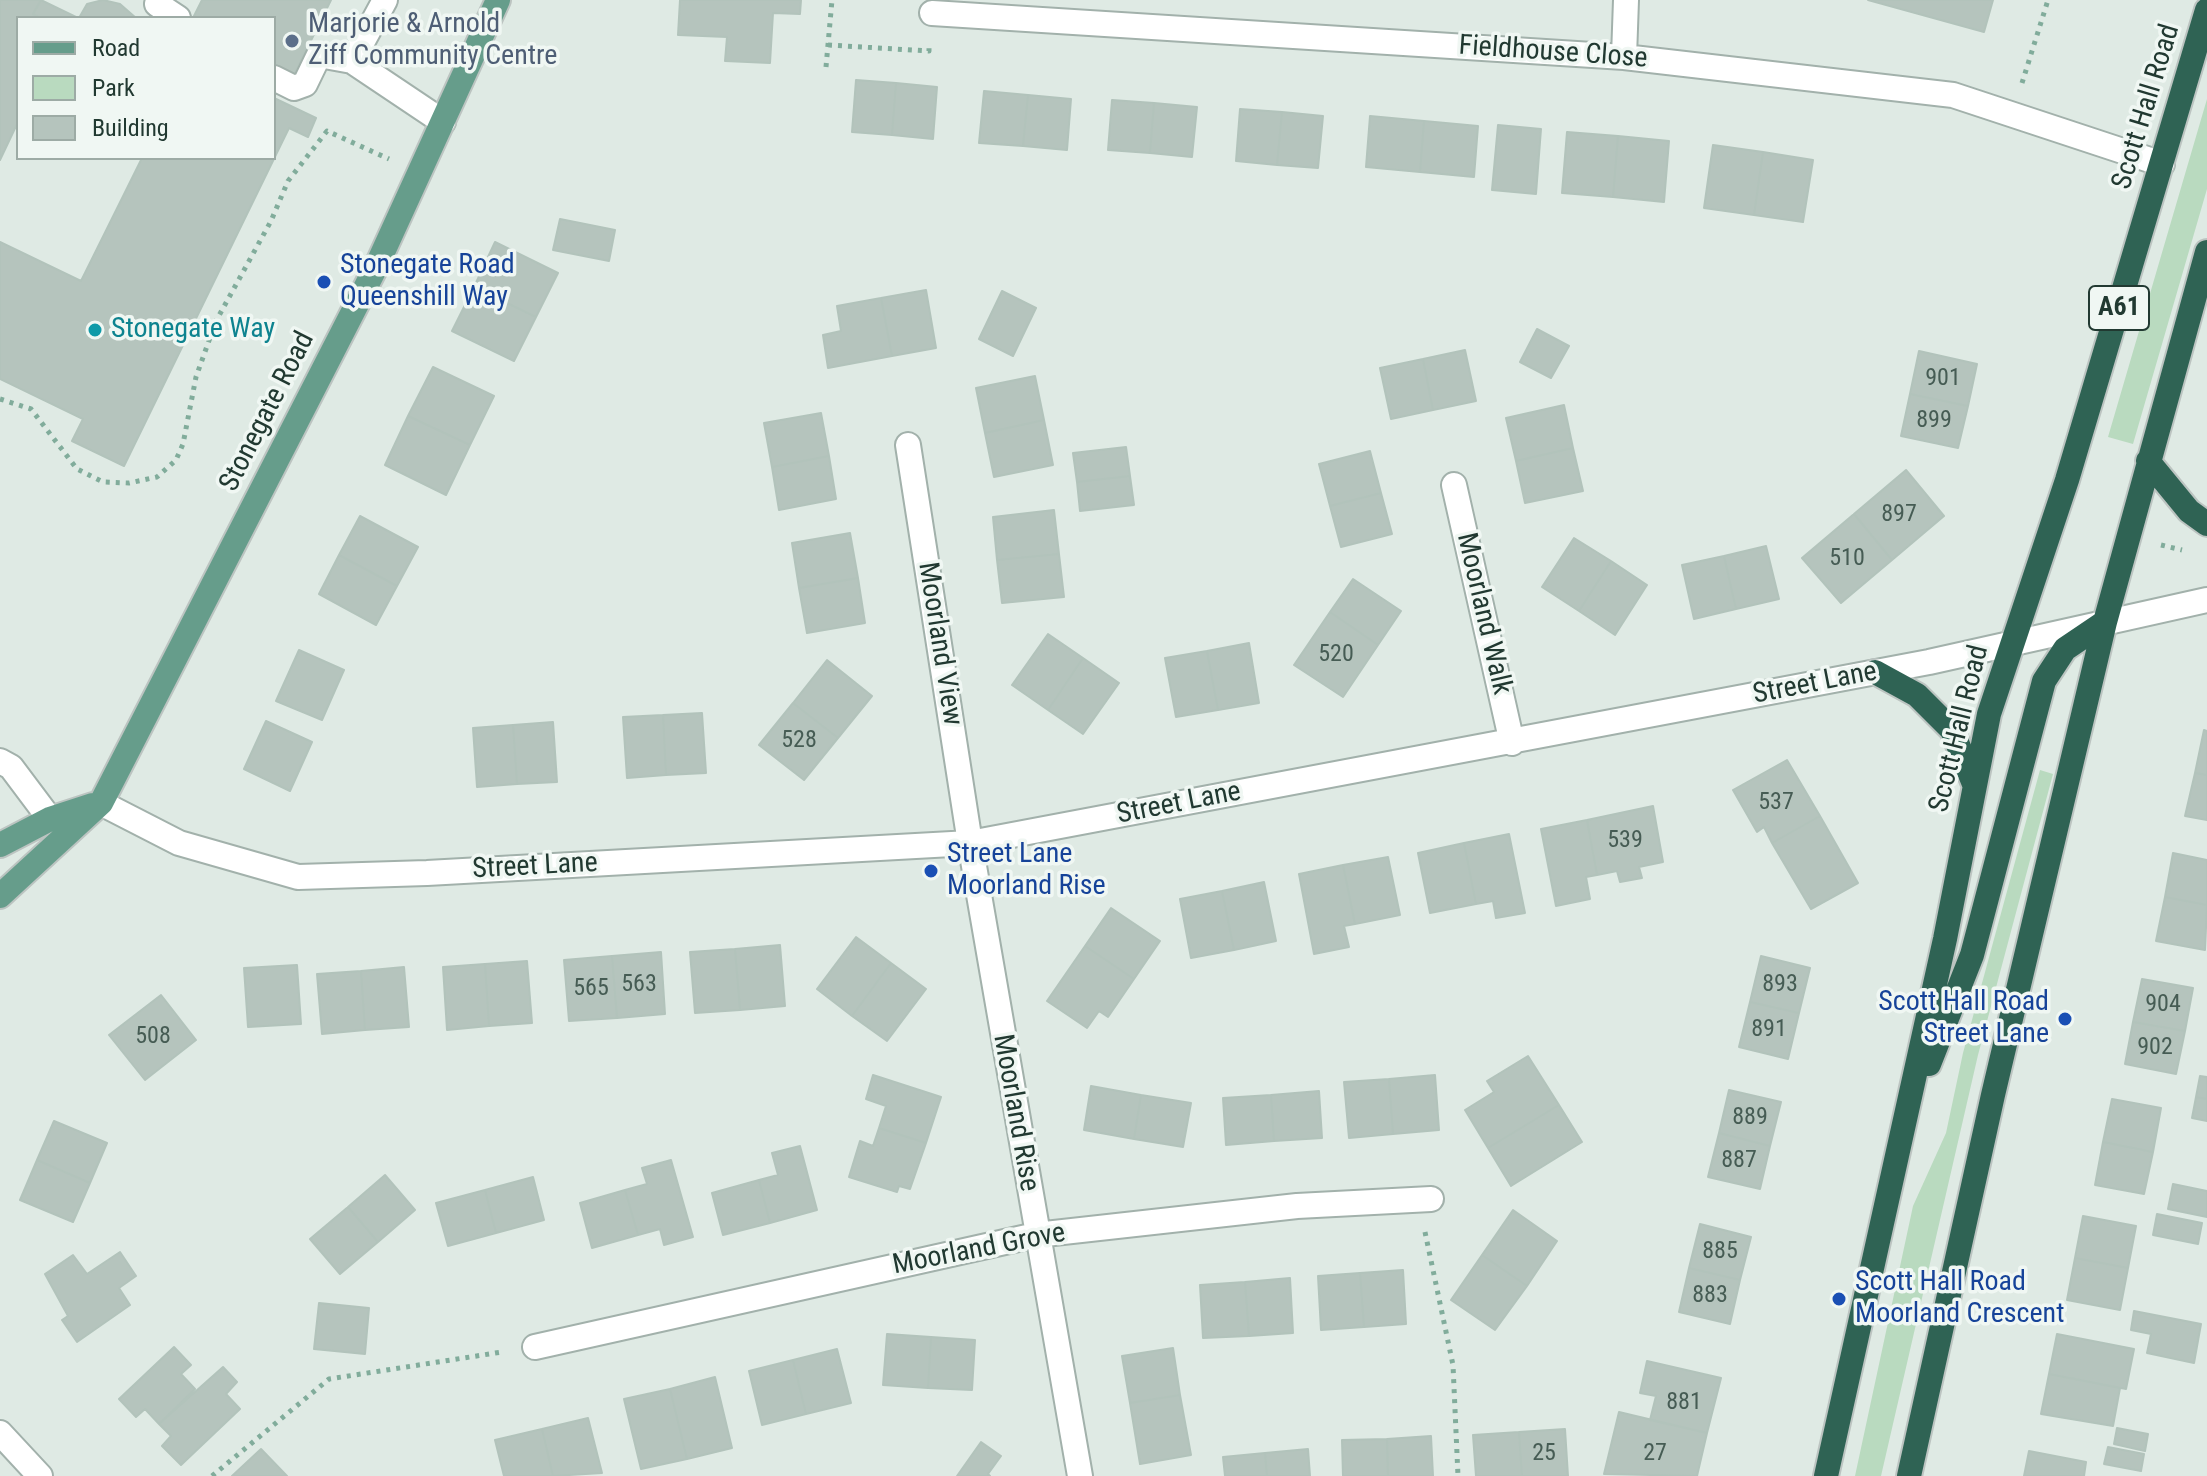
<!DOCTYPE html>
<html>
<head>
<meta charset="utf-8">
<style>
  body { margin:0 }
  #map { position:relative; width:2207px; height:1476px; overflow:hidden; background:#dfeae4; font-family:"Roboto Condensed",sans-serif }
  canvas { display:block }
  .legend { position:absolute; left:16px; top:16px; width:260px; height:144px; box-sizing:border-box; background:#f0f7f3; border:2px solid #9daba5; margin:0; padding:10px 14px; list-style:none; font-size:24px; color:#213931 }
  .legend li { display:flex; align-items:center; gap:16px; height:40px }
  .legend b { width:40px; border:2px solid #9daba5 }
</style>
</head>
<body>
<div id="map">
<canvas width="2207" height="1476"></canvas>
<ul class="legend">
<li><b style="height:10px;background:#669d8b"></b>Road</li>
<li><b style="height:22px;background:#b9dabf"></b>Park</li>
<li><b style="height:22px;background:#b5c4bd"></b>Building</li>
</ul>
</div>
<script>
const g = document.querySelector('canvas').getContext('2d');
g.lineJoin = 'round';
function fillPath(path, color) { g.fillStyle = color; g.fill(path, 'evenodd'); }
function stroke(path, color, width, dash) { g.strokeStyle = color; g.lineWidth = width; g.lineCap = dash ? 'butt' : 'round'; g.setLineDash(dash || []); g.stroke(path); }
function write(font, color, halo, rows, align = 'center') {
  g.font = font + ' "Roboto Condensed",sans-serif'; g.lineWidth = 7; g.setLineDash([]); g.textBaseline = 'middle'; g.strokeStyle = halo; g.fillStyle = color; for (const [text, x, y, turn = 0] of rows) {
    g.save(); g.translate(x, y); g.rotate((+turn || 0) * Math.PI / 180); g.textAlign = isNaN(turn) ? turn : align; if (halo) g.strokeText(text, 0, 0); g.fillText(text, 0, 0); g.restore();
  }
}
fillPath(new Path2D(`
  M2207,99V189L2133,444L2108,437Z
  M2040,770L2053,774L1978,1055L1881,1476H1855L1913,1206L1946,1133L1963,1053Z`), '#b9dabf');
const building = new Path2D(`
  M0,0H41L33,14L41,18H18V122L0,160Z
  M41,0L78,18H41L33,14Z
  M103,0L120,4L136,18H79L87,4Z
  M202,0H331L294,75L274,65V18H193Z
  M680,0H801L800,14L773,13L770,63L725,61L727,37L678,35Z
  M1868,0H1993L1984,32Z
  M856,80L896,83L892,135L852,132Z
  M896,83L937,87L933,139L892,135Z
  M984,91L1028,95L1023,146L979,143Z
  M1028,95L1071,99L1067,150L1023,146Z
  M274,98L316,118L308,137L289,128L124,466L72,441L83,419L0,379V242L81,281L142,158H274Z
  M1112,100L1154,103L1150,153L1108,150Z
  M1154,103L1197,107L1192,157L1150,153Z
  M1240,109L1282,112L1277,165L1236,161Z
  M1282,112L1323,116L1318,168L1277,165Z
  M1370,116L1424,121L1420,172L1366,167Z
  M1424,121L1478,126L1474,177L1420,172Z
  M1498,125L1541,129L1536,194L1492,190Z
  M1567,132L1618,136L1613,197L1562,193Z
  M1618,136L1669,141L1664,202L1613,197Z
  M1713,145L1763,152L1754,215L1704,208Z
  M1763,152L1813,160L1803,222L1754,215Z
  M560,219L615,230L609,261L553,250Z
  M495,242L558,273L536,317L474,287Z
  M474,287L536,317L514,361L452,331Z
  M926,290L936,348L892,356L881,298Z
  M1002,291L1036,308L1013,356L979,339Z
  M881,298L892,356L828,368L823,335L841,331L837,306Z
  M1537,329L1569,346L1551,378L1520,362Z
  M1465,350L1476,401L1433,410L1423,359Z
  M1919,351L1977,364L1968,406L1910,394Z
  M1423,359L1433,410L1391,419L1380,368Z
  M433,367L494,396L470,445L408,416Z
  M1035,376L1044,420L985,433L976,388Z
  M1910,394L1968,406L1958,448L1901,436Z
  M1564,405L1573,448L1516,461L1506,418Z
  M821,413L829,456L772,467L764,423Z
  M408,416L470,445L446,495L385,465Z
  M1044,420L1053,465L994,477L985,433Z
  M1126,447L1130,476L1077,482L1073,453Z
  M1573,448L1583,491L1525,503L1516,461Z
  M1370,451L1381,493L1330,506L1319,464Z
  M829,456L836,499L779,510L772,467Z
  M1906,470L1944,516L1892,560L1854,514Z
  M1130,476L1134,505L1080,511L1077,482Z
  M1381,493L1392,534L1341,547L1330,506Z
  M1054,510L1059,554L997,560L993,517Z
  M1854,514L1892,560L1841,603L1802,558Z
  M360,516L418,547L397,586L339,555Z
  M850,533L858,578L799,588L792,543Z
  M1574,538L1611,561L1579,611L1542,587Z
  M1766,546L1779,599L1736,609L1724,556Z
  M1059,554L1064,597L1002,603L997,560Z
  M339,555L397,586L376,625L319,594Z
  M1724,556L1736,609L1694,619L1682,565Z
  M1611,561L1647,585L1615,635L1579,611Z
  M858,578L865,623L807,633L799,588Z
  M1353,579L1401,611L1378,645L1330,612Z
  M1330,612L1378,645L1343,697L1294,665Z
  M1048,634L1083,658L1048,710L1012,685Z
  M1249,643L1259,703L1218,710L1207,651Z
  M299,650L344,670L322,720L276,701Z
  M1207,651L1218,710L1176,717L1165,658Z
  M1083,658L1119,683L1083,734L1048,710Z
  M827,660L872,696L838,738L793,703Z
  M793,703L838,738L804,780L759,745Z
  M702,713L706,773L666,775L663,715Z
  M663,715L666,775L627,778L623,717Z
  M266,721L312,742L290,791L244,769Z
  M553,722L557,782L517,784L513,725Z
  M513,725L517,784L477,787L473,728Z
  M2204,730L2207,731V775L2195,773Z
  M1787,760L1820,816L1772,843L1764,827L1757,832L1733,790Z
  M2195,773L2207,775V820L2185,816Z
  M1653,806L1663,862L1639,867L1642,878L1620,882L1617,871L1597,875L1587,820Z
  M1820,816L1858,883L1811,909L1772,843Z
  M1587,820L1597,875L1586,877L1590,899L1556,906L1541,829Z
  M1509,834L1525,913L1496,918L1493,901L1476,904L1464,843Z
  M1464,843L1476,904L1430,913L1418,853Z
  M2173,853L2207,860V905L2165,897Z
  M1388,857L1400,915L1355,924L1343,865Z
  M1343,865L1355,924L1344,926L1349,947L1314,954L1299,874Z
  M1264,882L1276,941L1234,950L1222,891Z
  M1222,891L1234,950L1191,958L1180,899Z
  M2165,897L2207,905L2205,950L2156,941Z
  M1111,908L1160,941L1134,979L1085,946Z
  M856,937L891,963L852,1016L817,989Z
  M780,945L785,1006L740,1010L735,949Z
  M1085,946L1134,979L1108,1017L1099,1011L1087,1028L1047,1001Z
  M735,949L740,1010L695,1013L690,952Z
  M661,952L665,1014L617,1018L612,956Z
  M612,956L617,1018L569,1021L564,960Z
  M1761,956L1810,968L1799,1013L1750,1002Z
  M527,961L532,1023L489,1026L485,964Z
  M891,963L926,989L887,1041L852,1016Z
  M485,964L489,1026L447,1030L443,967Z
  M297,965L301,1024L248,1027L244,968Z
  M404,967L409,1027L365,1030L361,971Z
  M361,971L365,1030L322,1034L317,974Z
  M2142,979L2193,988L2185,1031L2133,1022Z
  M161,995L196,1040L145,1080L109,1035Z
  M1750,1002L1799,1013L1788,1059L1739,1047Z
  M2133,1022L2185,1031L2176,1074L2125,1064Z
  M1528,1056L1559,1105L1488,1148L1465,1110L1494,1092L1487,1081Z
  M873,1075L941,1097L926,1143L879,1128L886,1106L866,1099Z
  M1435,1075L1439,1130L1393,1134L1389,1079Z
  M2200,1076L2207,1077V1099L2196,1097Z
  M1389,1079L1393,1134L1349,1138L1344,1082Z
  M1091,1086L1141,1095L1134,1139L1084,1130Z
  M1729,1090L1781,1102L1770,1146L1719,1133Z
  M1319,1091L1322,1138L1274,1141L1271,1095Z
  M1141,1095L1191,1103L1183,1147L1134,1139Z
  M1271,1095L1274,1141L1226,1145L1223,1098Z
  M2196,1097L2207,1099V1121L2192,1118Z
  M2112,1099L2161,1108L2153,1152L2103,1142Z
  M1559,1105L1582,1142L1511,1186L1488,1148Z
  M54,1121L107,1143L90,1183L37,1160Z
  M879,1128L926,1143L910,1189L899,1186L897,1192L849,1177L860,1141L873,1146Z
  M1719,1133L1770,1146L1760,1189L1708,1177Z
  M2103,1142L2153,1152L2144,1194L2095,1185Z
  M800,1146L817,1210L770,1223L759,1180L778,1175L772,1153Z
  M37,1160L90,1183L73,1222L20,1200Z
  M671,1160L693,1237L664,1245L660,1229L638,1235L625,1190L647,1184L642,1168Z
  M385,1175L415,1210L378,1242L348,1207Z
  M533,1177L544,1220L496,1233L485,1190Z
  M759,1180L770,1223L723,1235L712,1193Z
  M2173,1184L2207,1191V1217L2168,1209Z
  M485,1190L496,1233L448,1246L436,1203Z
  M625,1190L638,1235L592,1248L580,1203Z
  M348,1207L378,1242L340,1274L310,1239Z
  M1513,1210L1557,1241L1527,1286L1482,1255Z
  M2157,1214L2202,1223L2198,1244L2153,1235Z
  M2083,1216L2136,1226L2128,1268L2075,1258Z
  M1700,1224L1751,1237L1740,1280L1689,1268Z
  M120,1252L136,1276L119,1288L130,1305L77,1342L62,1320L68,1316L45,1274L73,1255L87,1274Z
  M1482,1255L1527,1286L1495,1330L1451,1300Z
  M2075,1258L2128,1268L2120,1310L2067,1300Z
  M1689,1268L1740,1280L1730,1324L1679,1312Z
  M1403,1270L1406,1324L1364,1327L1360,1273Z
  M1360,1273L1364,1327L1321,1330L1318,1276Z
  M1290,1278L1293,1333L1249,1336L1245,1282Z
  M1245,1282L1249,1336L1203,1338L1200,1285Z
  M319,1303L369,1308L365,1354L314,1349Z
  M2134,1311L2201,1324L2194,1363L2147,1353L2151,1334L2131,1330Z
  M887,1334L931,1337L928,1388L883,1385Z
  M2057,1334L2134,1349L2126,1389L2049,1374Z
  M931,1337L975,1340L972,1390L928,1388Z
  M174,1347L191,1365L181,1374L195,1389L159,1424L145,1409L136,1417L119,1399Z
  M1173,1348L1180,1395L1130,1403L1122,1356Z
  M837,1349L851,1403L806,1414L793,1360Z
  M793,1360L806,1414L762,1425L749,1371Z
  M1647,1361L1721,1378L1707,1433L1650,1420L1656,1396L1640,1393Z
  M223,1367L237,1382L226,1394L240,1409L181,1465L162,1446L171,1436L159,1424Z
  M2049,1374L2120,1388L2113,1426L2041,1414Z
  M715,1377L732,1448L687,1459L670,1389Z
  M670,1389L687,1459L641,1469L624,1399Z
  M1180,1395L1191,1455L1140,1464L1130,1403Z
  M1619,1412L1707,1433L1697,1476L1604,1474Z
  M588,1418L602,1473L553,1476L542,1429Z
  M2117,1428L2148,1434L2145,1451L2114,1444Z
  M542,1429L553,1476H504L495,1440Z
  M1565,1429L1568,1476H1522L1519,1432Z
  M1519,1432L1522,1476H1476L1473,1435Z
  M1431,1436L1433,1476H1388L1387,1439Z
  M1387,1439L1388,1476H1343L1342,1440Z
  M981,1442L1001,1456L988,1474L990,1476H957Z
  M2108,1447L2144,1454L2141,1471L2104,1464Z
  M261,1449L287,1476H232Z
  M1308,1449L1310,1476H1267L1265,1453Z
  M2029,1451L2086,1462L2084,1476H2024Z
  M1265,1453L1267,1476H1225L1223,1457Z`);
fillPath(building, '#b5c4bd');
stroke(building, '#b2c3bb', 2);
const minor = new Path2D(`
  M385,0L352,61L443,122
  M157,4L178,18
  M932,13L1624,57L1953,95L2162,164
  M1624,57L1626,0
  M274,78L294,88L305,84L319,55L352,61
  M908,445L970,843L1080,1476
  M1454,485L1512,743
  M0,761L11,767L50,819
  M101,803L179,843L298,877L427,873L970,843L1929,662L2207,600
  M535,1347L1036,1235L1297,1206L1431,1199
  M0,1433L40,1476`);
const major = new Path2D(`
  M0,845L50,819L93,805
  M0,896L101,803L378,263L498,0`);
const highway = new Path2D(`
  M2148,461L2189,511L2207,524
  M1875,672L1917,695L1952,730L1974,784
  M1929,1064L1972,955L2044,681L2065,649L2105,622
  M1826,1476L1945,939L1989,714L2067,480L2207,10
  M1909,1476L1993,1095L2105,622L2207,252`);
stroke(minor, '#a2b1ab', 28);
stroke(major, '#bcc4c1', 28);
stroke(highway, '#bcc4c1', 28);
stroke(new Path2D(`
  M828,45L929,51V45
  M826,67L832,0
  M2022,83L2048,0
  M0,399L31,409L77,469L103,482L129,483L157,477L176,460L183,444L196,377L216,321L271,221L288,181L327,131L389,159
  M2161,545L2182,550
  M1425,1232L1453,1365L1458,1476
  M212,1476L329,1379L502,1352`), '#81ac9b', 5, [4, 6]);
stroke(minor, '#fff', 24);
stroke(major, '#669d8b', 24);
stroke(highway, '#2f6354', 24);
for (const [x, y, r, color] of [
  [292,41,8,"#5c6f8a"],
  [324,282,8,"#1a4fb4"],
  [95,330,8,"#0f9aa8"],
  [931,871,8,"#1a4fb4"],
  [2065,1019,8,"#1a4fb4"],
  [1839,1299,8,"#1a4fb4"]
]) { const dot = new Path2D(); dot.arc(x, y, r, 0, 2 * Math.PI); g.fillStyle = color; g.fill(dot); stroke(dot, '#f0f7f3', 3); }
write('24px', '#465c54', null, [
  ["901",1943,379],
  ["899",1934,421],
  ["897",1899,515],
  ["510",1847,559],
  ["520",1336,655],
  ["528",799,741],
  ["537",1776,803],
  ["539",1625,841],
  ["563",639,985],
  ["893",1780,985],
  ["565",591,989],
  ["904",2163,1005],
  ["891",1769,1030],
  ["508",153,1037],
  ["902",2155,1048],
  ["889",1750,1118],
  ["887",1739,1161],
  ["885",1720,1252],
  ["883",1710,1296],
  ["881",1684,1403],
  ["25",1544,1454],
  ["27",1655,1454]
]);
for (const [x, y, w] of [
  [2119,308,60]
]) { const box = new Path2D(); box.roundRect(x - w / 2, y - 22, w, 44, 6); g.fillStyle = '#f0f7f3'; g.fill(box); stroke(box, '#213931', 2); }
write('bold 26px', '#213931', null, [
  ["A61",2119,308]
]);
write('28px', '#4e5e75', '#f0f7f3', [
  ["Marjorie & Arnold",308,25],
  ["Ziff Community Centre",308,57]
], 'left');
write('28px', '#213931', '#f0f7f3', [
  ["Fieldhouse Close",1553,53,4],
  ["Scott Hall Road",2147,107,-73],
  ["Stonegate Road",268,412,-63],
  ["Moorland Walk",1483,614,77],
  ["Moorland View",939,644,81],
  ["Street Lane",1815,684,-11],
  ["Scott Hall Road",1960,729,-76],
  ["Street Lane",1179,804,-11],
  ["Street Lane",535,867,-3],
  ["Moorland Rise",1015,1113,80],
  ["Moorland Grove",979,1250,-11]
]);
write('28px', '#164399', '#f0f7f3', [
  ["Stonegate Road",340,266],
  ["Queenshill Way",340,298],
  ["Street Lane",947,855],
  ["Moorland Rise",947,887],
  ["Scott Hall Road",2049,1003,"right"],
  ["Street Lane",2049,1035,"right"],
  ["Scott Hall Road",1855,1283],
  ["Moorland Crescent",1855,1315]
], 'left');
write('28px', '#0d838f', '#f0f7f3', [
  ["Stonegate Way",111,330]
], 'left');
</script>
</body>
</html>
